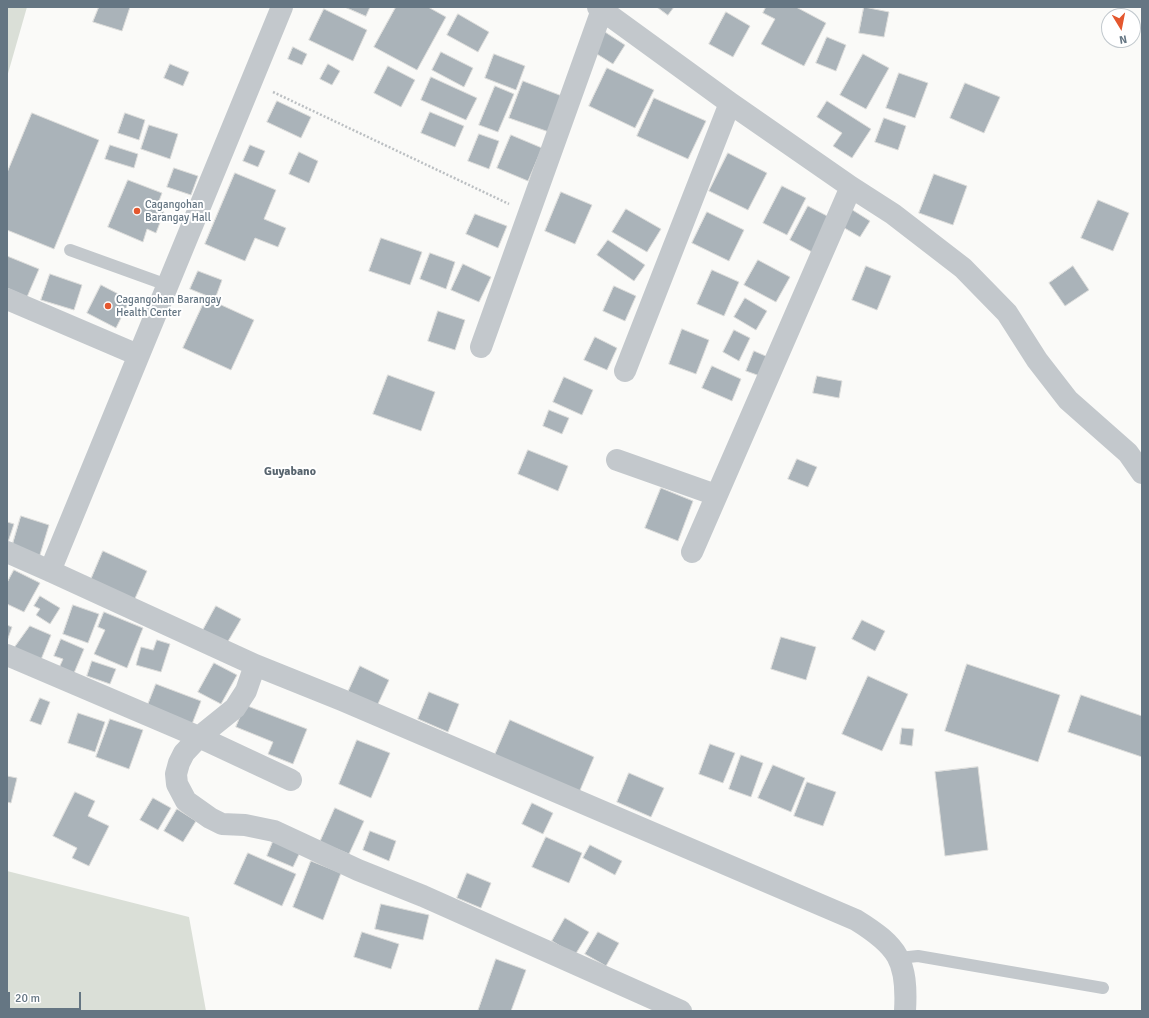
<!DOCTYPE html>
<html>
<head>
<meta charset="utf-8">
<style>
  body { margin:0 }
  #map { position:relative; width:1149px; height:1018px; overflow:hidden; background:#fafaf8; font-family:Signika,sans-serif }
  canvas { display:block }
  .frame { position:absolute; inset:0; border:8px solid #657683; pointer-events:none }
  .north { position:absolute; left:1101px; top:8px; width:40px; height:40px; box-sizing:border-box; background:#fff; border:1px solid #c1c8cd; border-radius:50%; rotate:170deg; font-size:11px; font-weight:700; line-height:16px; text-align:center; color:#657683 }
  .north::after { content:''; display:block; margin:auto; width:14px; height:18px; background:#e4572e; clip-path:polygon(50% 0,100% 100%,50% 72%,0 100%) }
  .scale { position:absolute; left:8px; top:992px; width:73px; height:18px; box-sizing:border-box; border:2px solid #657683; border-top:0; padding-left:5px; font-size:12px; line-height:14px; white-space:nowrap; color:#657683; -webkit-text-stroke:3px #fff; paint-order:stroke }
</style>
</head>
<body>
<div id="map">
<canvas width="1149" height="1018"></canvas>
<div class="frame"></div>
<div class="north">N</div>
<div class="scale">20 m</div>
</div>
<script>
const g = document.querySelector('canvas').getContext('2d');
g.lineJoin = 'round';
function fillPath(path, color) { g.fillStyle = color; g.fill(path, 'evenodd'); }
function stroke(path, color, width, dash) { g.strokeStyle = color; g.lineWidth = width; g.lineCap = dash ? 'butt' : 'round'; g.setLineDash(dash || []); g.stroke(path); }
function write(font, color, halo, rows, align = 'center') {
  g.font = font + ' Signika,sans-serif'; g.lineWidth = 4; g.setLineDash([]); g.textBaseline = 'middle'; g.strokeStyle = halo; g.fillStyle = color; for (const [text, x, y, turn = 0] of rows) {
    g.save(); g.translate(x, y); g.rotate((+turn || 0) * Math.PI / 180); g.textAlign = isNaN(turn) ? turn : align; if (halo) g.strokeText(text, 0, 0); g.fillText(text, 0, 0); g.restore();
  }
}
fillPath(new Path2D(`
  M7,7H27L7,77Z
  M7,871L189,917L206,1011H7Z`), '#dadfd7');
const building = new Path2D(`
  M99,7H130L122,31L93,22Z
  M345,7H370L366,16Z
  M396,7H428L446,17L417,70L374,47Z
  M657,7H674L668,15Z
  M766,7H796L826,23L804,66L761,44L775,19L763,13Z
  M864,7L889,12L884,37L859,33Z
  M324,9L367,30L353,61L309,40Z
  M726,12L750,26L733,57L709,44Z
  M458,14L489,32L478,52L447,35Z
  M605,32L625,45L613,64L592,51Z
  M827,37L846,45L836,71L816,63Z
  M293,47L307,54L302,65L288,59Z
  M441,52L473,68L464,87L432,70Z
  M494,54L525,66L516,90L485,78Z
  M863,54L889,68L866,109L840,95Z
  M170,64L189,72L183,86L164,78Z
  M328,64L340,71L332,85L320,79Z
  M388,66L415,80L401,107L374,93Z
  M607,68L654,90L635,128L589,106Z
  M899,73L928,83L915,118L886,108Z
  M431,77L477,98L466,120L421,100Z
  M523,81L562,96L549,132L509,118Z
  M965,83L1000,97L984,133L950,118Z
  M495,86L514,94L498,132L479,125Z
  M654,98L706,121L688,159L637,136Z
  M277,101L311,117L301,138L267,122Z
  M827,101L871,129L852,158L833,146L842,133L817,117Z
  M430,112L464,126L455,147L421,133Z
  M32,113L99,140L54,249L7,230V173Z
  M125,113L145,120L139,140L118,133Z
  M884,118L906,126L898,150L875,142Z
  M149,125L178,134L170,159L141,149Z
  M479,134L499,141L489,169L468,161Z
  M511,135L542,148L528,181L497,168Z
  M110,145L138,154L134,168L105,159Z
  M250,145L265,151L258,167L243,161Z
  M299,152L318,161L309,183L289,174Z
  M728,153L767,173L748,210L709,191Z
  M174,168L198,176L191,195L167,187Z
  M235,173L276,190L264,219L286,228L278,247L255,238L245,261L205,244Z
  M934,174L967,186L953,225L919,213Z
  M128,180L162,193L156,209L164,212L156,233L147,229L143,242L108,227Z
  M782,186L806,198L787,235L763,223Z
  M561,192L592,205L575,244L545,231Z
  M1098,200L1129,213L1113,251L1081,238Z
  M808,206L831,218L812,252L790,240Z
  M626,209L661,229L647,252L612,232Z
  M851,209L870,221L860,237L841,226Z
  M707,212L744,230L729,261L692,243Z
  M475,214L507,226L498,248L466,234Z
  M381,238L422,252L410,285L369,271Z
  M608,240L645,265L634,281L597,255Z
  M430,253L455,262L446,289L420,279Z
  M7,256L39,269L27,297L7,288Z
  M758,260L790,277L776,302L744,285Z
  M463,264L491,277L479,302L451,290Z
  M866,266L891,276L877,310L852,300Z
  M1073,266L1089,290L1065,306L1049,283Z
  M712,270L739,282L724,316L697,304Z
  M198,271L222,280L215,299L190,289Z
  M50,274L82,285L74,310L41,300Z
  M101,285L130,300L116,328L87,313Z
  M614,286L636,296L625,321L603,311Z
  M206,298L254,320L231,370L183,348Z
  M745,298L767,311L756,330L734,317Z
  M438,311L465,320L455,350L428,341Z
  M682,329L709,340L696,374L669,364Z
  M734,330L750,338L739,361L723,352Z
  M595,337L617,348L607,370L584,360Z
  M754,351L768,357L760,376L746,371Z
  M712,366L741,379L732,401L702,388Z
  M388,375L435,392L421,431L373,414Z
  M817,376L842,381L839,398L813,393Z
  M564,377L593,390L582,415L553,402Z
  M549,410L569,418L562,434L543,426Z
  M528,450L568,466L558,491L518,474Z
  M797,459L817,467L808,487L788,479Z
  M661,488L693,501L678,541L645,528Z
  M21,516L49,525L39,558L11,550Z
  M7,522L14,524L7,545Z
  M103,551L147,571L133,603L89,584Z
  M14,570L40,583L24,612L7,604V583Z
  M40,596L60,608L50,624L36,615L40,609L34,606Z
  M73,605L99,614L88,643L63,634Z
  M216,606L241,619L227,643L203,630Z
  M104,612L143,628L127,668L94,654L105,630L98,627Z
  M862,620L885,631L875,651L852,639Z
  M7,625L12,627L7,641Z
  M30,626L51,635L40,662L12,651Z
  M781,637L816,647L806,680L771,669Z
  M61,639L84,649L74,673L59,668L63,659L54,656Z
  M157,640L170,644L161,672L136,665L141,647L153,650Z
  M92,661L116,669L110,684L87,676Z
  M214,663L237,675L221,704L198,692Z
  M967,664L1060,695L1038,762L945,731Z
  M360,666L389,680L377,706L348,692Z
  M868,676L908,694L882,751L842,734Z
  M156,684L201,701L192,724L147,707Z
  M429,692L459,704L448,732L418,719Z
  M1081,695L1142,716V757L1068,732Z
  M40,698L50,702L41,725L30,721Z
  M245,705L307,729L293,764L268,754L273,742L236,727Z
  M78,713L105,722L95,752L68,743Z
  M110,719L143,730L129,769L96,757Z
  M510,720L594,757L578,795L493,759Z
  M902,728L914,729L912,746L900,744Z
  M357,740L390,753L371,798L339,784Z
  M710,744L735,753L723,783L699,774Z
  M741,755L763,763L751,797L729,789Z
  M773,765L805,778L791,812L758,798Z
  M978,767L988,850L945,856L935,772Z
  M629,773L664,788L651,817L617,802Z
  M7,776L17,778L11,803L7,802Z
  M807,782L836,792L823,826L794,816Z
  M75,792L95,801L88,816L109,826L89,866L72,858L77,848L53,836Z
  M153,798L171,808L158,830L140,820Z
  M532,803L553,813L543,834L522,824Z
  M335,808L364,821L349,854L320,842Z
  M177,809L196,821L183,842L164,831Z
  M370,831L396,841L389,861L363,850Z
  M546,837L582,853L569,883L532,867Z
  M274,839L301,850L293,867L267,856Z
  M590,845L622,861L615,875L583,858Z
  M248,853L296,874L282,906L234,884Z
  M311,861L341,873L323,920L293,907Z
  M467,873L491,883L481,908L457,898Z
  M381,904L429,915L423,940L375,929Z
  M565,918L589,932L575,955L552,941Z
  M362,932L399,944L391,969L354,957Z
  M598,932L619,943L606,966L585,954Z
  M496,959L526,970L511,1011H478Z`);
fillPath(building, '#aab3b9');
stroke(building, '#dcdcda', 1);
stroke(new Path2D(`
  M273,92L509,204`), '#bbbfc2', 2.5, [2, 2]);
stroke(new Path2D(`
  M70,250L167,285
  M899,958L918,956L1103,988`), '#c3c8cc', 12);
stroke(new Path2D(`
  M598,7L730,103L851,187L893,214L963,268L1007,313L1037,360L1068,400L1128,453L1142,473
  M7,299L138,355
  M481,347L603,7
  M625,371L730,103
  M617,460L716,495
  M7,552L50,571L255,665L246,691L235,708L199,737L184,753L179,763L176,774L177,784L186,801L210,818L222,824L245,825L274,831L358,870L423,896L681,1011
  M692,552L851,187
  M50,571L282,7
  M7,655L199,737L291,780
  M255,665L342,700L856,920C898,946 908,961 905,1011`), '#c3c8cc', 22);
for (const [x, y, r, color] of [
  [137,211,4,"#e4572e"],
  [108,306,4,"#e4572e"]
]) { const dot = new Path2D(); dot.arc(x, y, r, 0, 2 * Math.PI); g.fillStyle = color; g.fill(dot); stroke(dot, '#fff', 1.5); }
write('11px', '#657683', '#fff', [
  ["Cagangohan",145,205],
  ["Barangay Hall",145,218],
  ["Cagangohan Barangay",116,300],
  ["Health Center",116,313]
], 'left');
write('bold 12px', '#57646e', '#fff', [
  ["Guyabano",290,472]
]);
</script>
</body>
</html>
